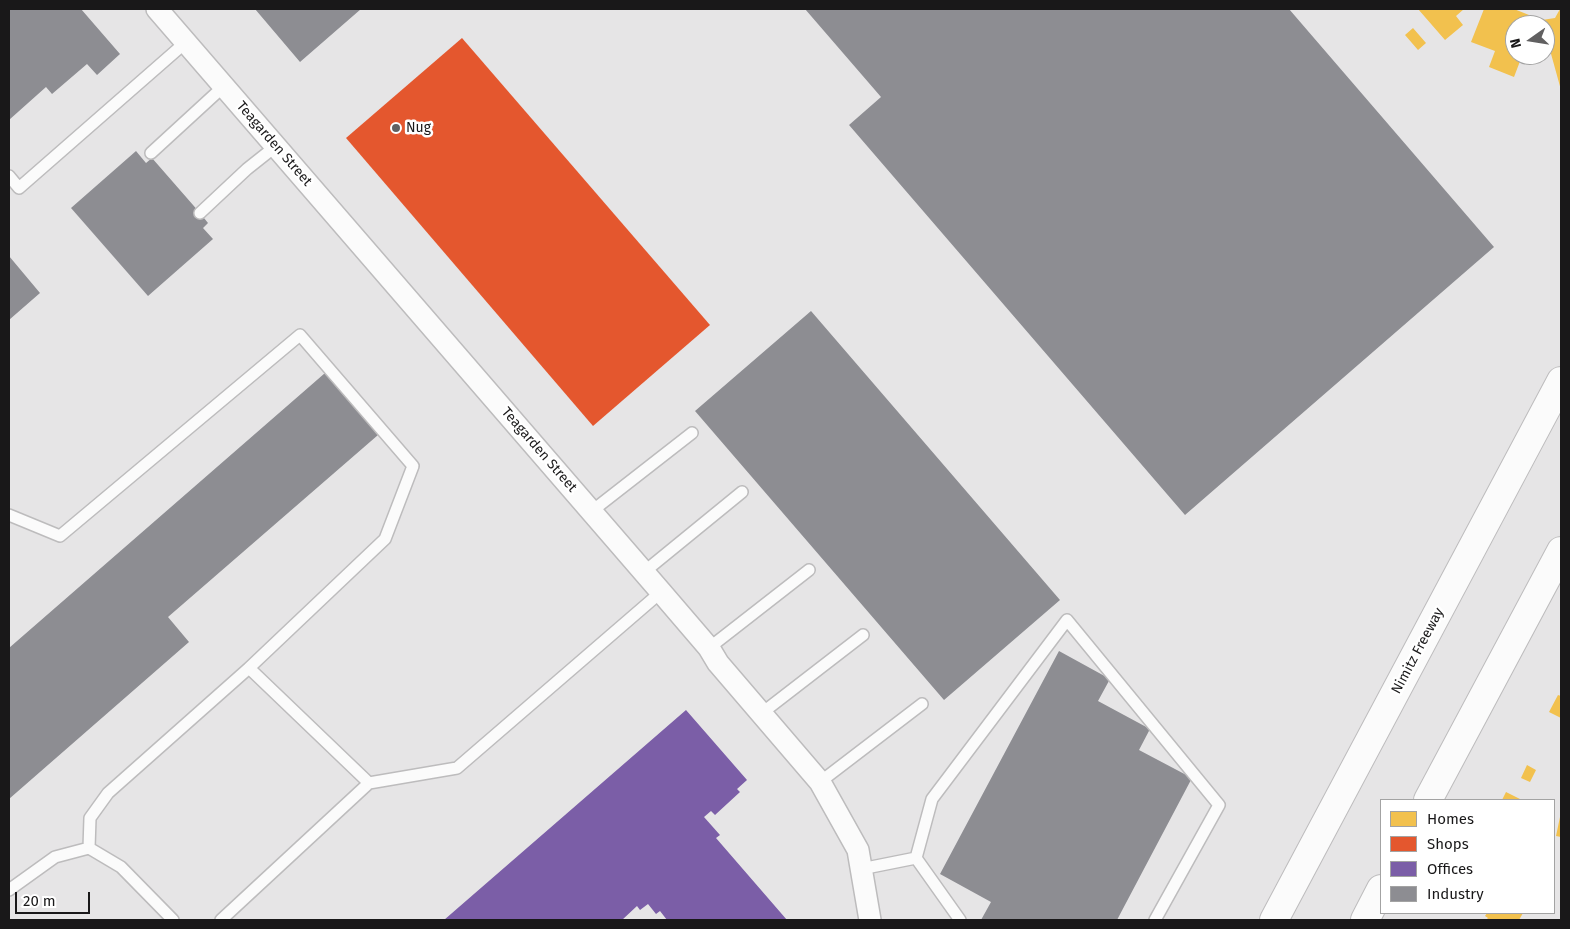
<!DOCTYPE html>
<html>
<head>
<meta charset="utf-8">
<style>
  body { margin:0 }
  #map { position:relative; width:1570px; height:929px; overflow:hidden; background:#e6e5e6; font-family:"Fira Sans",sans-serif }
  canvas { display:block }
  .frame { position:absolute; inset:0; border:10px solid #191819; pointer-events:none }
  .legend { position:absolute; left:1380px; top:799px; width:175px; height:115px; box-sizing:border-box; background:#fff; border:1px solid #a3a3a3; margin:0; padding:6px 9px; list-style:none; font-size:15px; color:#191819 }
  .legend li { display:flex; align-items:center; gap:10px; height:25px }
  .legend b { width:25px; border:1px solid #a3a3a3 }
  .north { position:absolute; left:1505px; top:15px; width:50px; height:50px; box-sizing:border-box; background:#fff; border:1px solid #a3a3a3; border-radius:50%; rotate:257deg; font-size:14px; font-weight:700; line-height:20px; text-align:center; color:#191819 }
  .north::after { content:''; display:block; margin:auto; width:18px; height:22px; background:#616061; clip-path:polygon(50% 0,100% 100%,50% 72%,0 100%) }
  .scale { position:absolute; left:15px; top:892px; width:75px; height:22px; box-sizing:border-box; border:2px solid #191819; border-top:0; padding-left:6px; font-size:15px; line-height:18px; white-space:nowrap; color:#191819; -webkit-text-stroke:4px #fff; paint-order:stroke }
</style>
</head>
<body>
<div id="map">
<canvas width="1570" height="929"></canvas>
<div class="frame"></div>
<ul class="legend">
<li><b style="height:14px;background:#f2c14e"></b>Homes</li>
<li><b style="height:14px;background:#e4572e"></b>Shops</li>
<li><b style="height:14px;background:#7b5ea7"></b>Offices</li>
<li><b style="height:14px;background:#8d8d92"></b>Industry</li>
</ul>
<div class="north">N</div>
<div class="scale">20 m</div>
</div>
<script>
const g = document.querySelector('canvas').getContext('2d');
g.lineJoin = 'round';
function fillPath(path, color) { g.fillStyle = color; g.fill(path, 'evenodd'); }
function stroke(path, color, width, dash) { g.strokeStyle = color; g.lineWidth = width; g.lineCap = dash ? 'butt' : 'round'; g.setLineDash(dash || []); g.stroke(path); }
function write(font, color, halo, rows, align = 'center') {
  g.font = font + ' "Fira Sans",sans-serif'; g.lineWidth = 5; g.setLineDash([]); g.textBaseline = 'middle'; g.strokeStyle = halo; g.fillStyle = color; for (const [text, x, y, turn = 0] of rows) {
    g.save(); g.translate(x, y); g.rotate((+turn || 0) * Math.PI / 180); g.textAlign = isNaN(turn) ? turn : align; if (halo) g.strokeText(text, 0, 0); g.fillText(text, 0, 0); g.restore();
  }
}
fillPath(new Path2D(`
  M1418,9H1464L1456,16L1463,25L1445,40Z
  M1484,9H1514L1534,17L1531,25H1515V55L1522,56L1514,77L1489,67L1495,51L1471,42Z
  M1560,9H1561V90L1545,32V25H1543L1542,20L1555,18Z
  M1413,28L1426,43L1418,50L1405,35Z
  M1558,695L1561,696V718L1549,712Z
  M1527,765L1536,770L1530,782L1521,778Z
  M1506,792L1520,799L1519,800H1502Z
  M1560,817L1561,818V837L1556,836Z
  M1487,913H1523L1519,920H1486L1488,918L1485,916Z`), '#f2c14e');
fillPath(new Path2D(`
  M462,38L710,325L593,426L346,138Z`), '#e4572e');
fillPath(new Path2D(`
  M686,710L747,780L737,789L740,792L715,815L711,811L704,817L720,835L716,838L787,920H667L660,911L656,914L648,904L640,910L637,906L622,920H444Z`), '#7b5ea7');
fillPath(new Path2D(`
  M9,9H81L120,54L97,75L87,64L52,94L46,87L9,120Z
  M255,9H361L300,62Z
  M805,9H1289L1494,247L1185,515L849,125L881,97Z
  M136,151L146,163L152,158L200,213L208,223L203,228L213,239L148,296L71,208Z
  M9,256L40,293L9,320Z
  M811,311L1060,600L944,700L695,411Z
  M325,373L378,435L168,617L189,642L9,799V648Z
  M1059,651L1110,679L1098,701L1150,729L1139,750L1192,778L1117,920H981L991,902L940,874Z`), '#8d8d92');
const service = new Path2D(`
  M151,153L224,86
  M9,176L19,188L186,42
  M200,213L247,169L276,146
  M592,511L692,433
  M9,515L60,536L300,335L413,466L385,539L249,668L369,783
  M644,572L742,492
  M709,648L809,570
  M762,713L863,635
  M820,782L922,704
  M89,848L90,818L108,793L249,668
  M916,858L960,920
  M861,869L916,858L932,799L1067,620L1219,805L1155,920
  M9,890L55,857L89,848L121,867L173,920
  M221,920L369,783L457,768L661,592`);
const minor = new Path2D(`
  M157,9L661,592L709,648L718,663L820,782L858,850L870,920`);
const motorway = new Path2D(`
  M1428,800L1561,551
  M1274,920L1561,381
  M1365,920L1381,889`);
stroke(service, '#bdbcbd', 14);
stroke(minor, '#bdbcbd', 24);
stroke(motorway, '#bdbcbd', 30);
stroke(service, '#fbfbfb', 11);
stroke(minor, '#fbfbfb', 21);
stroke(motorway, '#fbfbfb', 28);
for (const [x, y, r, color] of [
  [396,128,5,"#616061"]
]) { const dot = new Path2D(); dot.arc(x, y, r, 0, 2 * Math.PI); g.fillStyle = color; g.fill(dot); stroke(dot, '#fff', 2); }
write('14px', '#191819', '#fff', [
  ["Nug",406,128]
], 'left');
write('14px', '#191819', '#fff', [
  ["Teagarden Street",274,144,49],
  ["Teagarden Street",539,450,49],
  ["Nimitz Freeway",1418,651,-62]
]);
</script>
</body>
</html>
